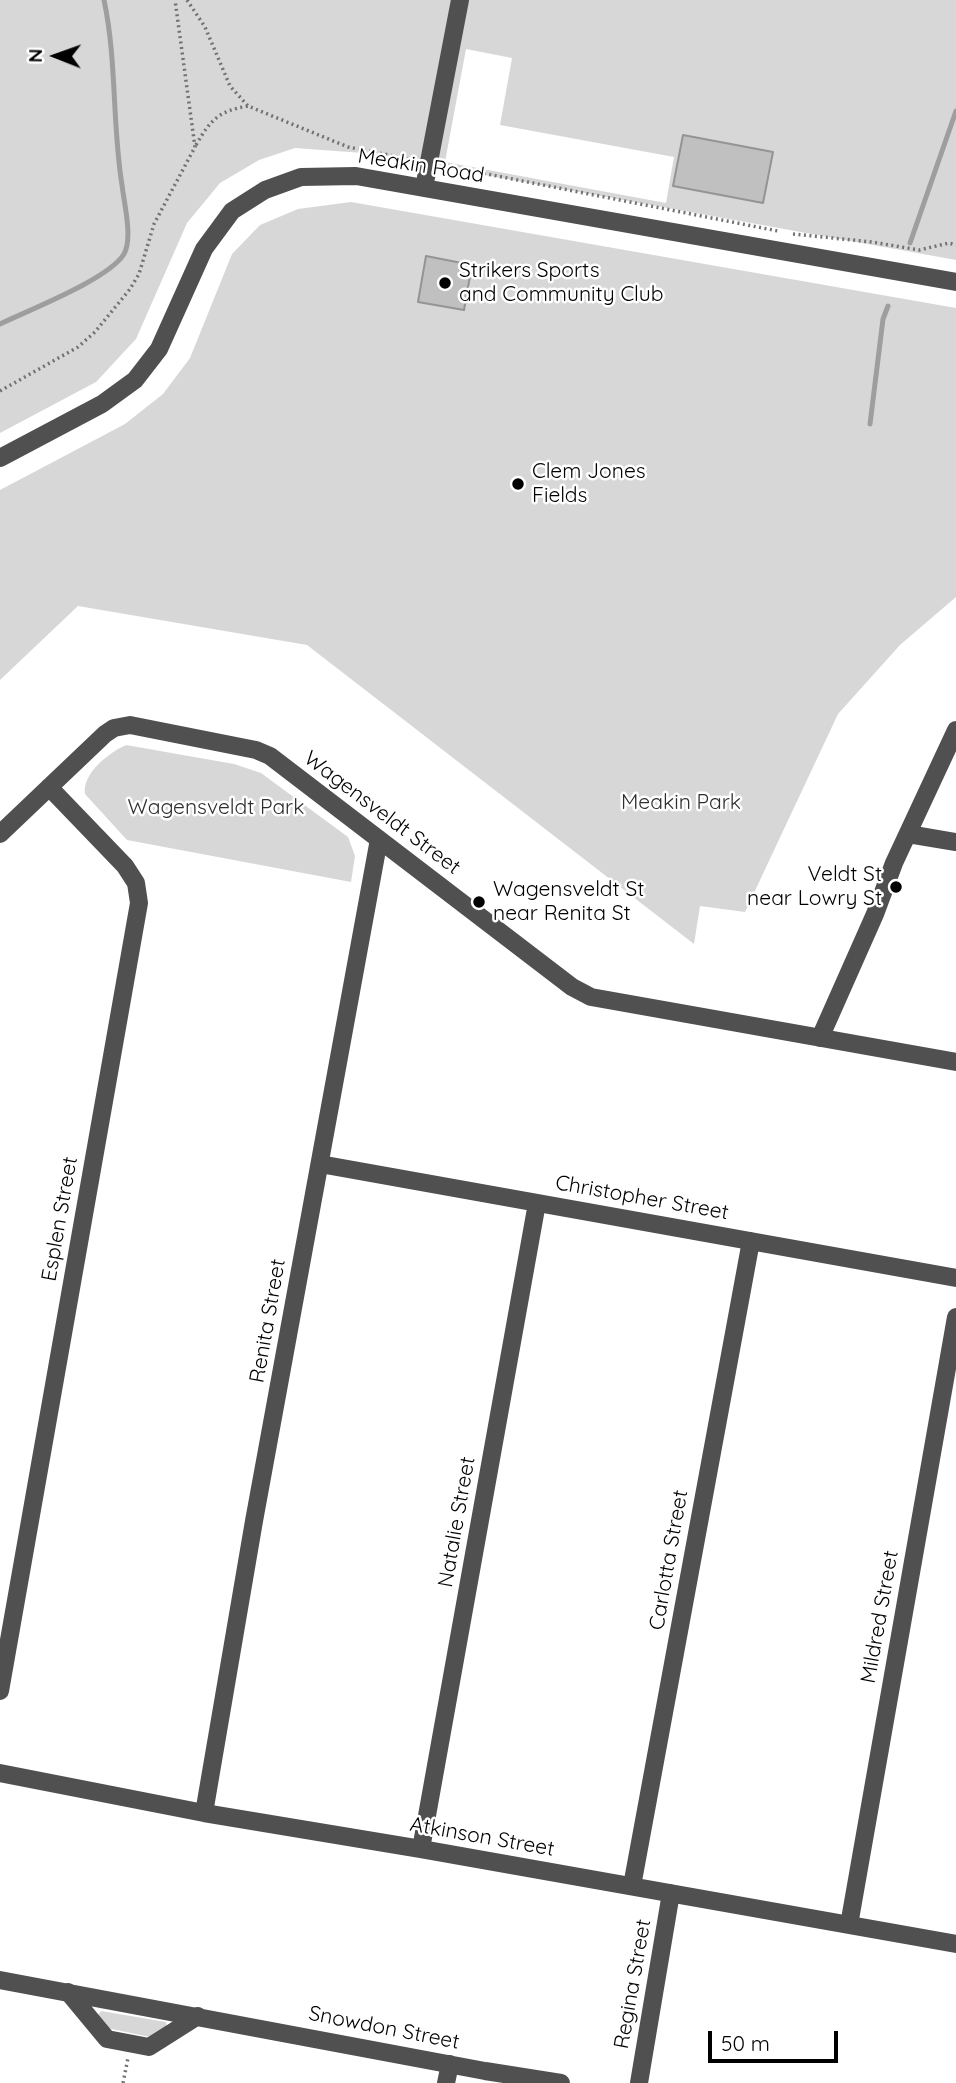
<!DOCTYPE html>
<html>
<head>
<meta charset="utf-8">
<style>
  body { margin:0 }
  #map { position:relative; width:956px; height:2083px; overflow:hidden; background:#fff; font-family:Quicksand,sans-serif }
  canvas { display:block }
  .north { position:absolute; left:21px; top:21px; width:70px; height:70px; -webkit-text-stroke:5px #fff; paint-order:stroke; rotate:271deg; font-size:19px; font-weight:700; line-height:28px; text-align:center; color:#000 }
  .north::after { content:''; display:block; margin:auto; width:24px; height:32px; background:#000; clip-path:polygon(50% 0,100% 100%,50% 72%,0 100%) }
  .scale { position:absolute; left:708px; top:2031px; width:130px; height:32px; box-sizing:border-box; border:4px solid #000; border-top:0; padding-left:9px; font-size:21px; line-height:24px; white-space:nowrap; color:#000; -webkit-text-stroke:5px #fff; paint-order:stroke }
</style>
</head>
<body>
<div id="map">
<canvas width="956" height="2083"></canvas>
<div class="north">N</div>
<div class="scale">50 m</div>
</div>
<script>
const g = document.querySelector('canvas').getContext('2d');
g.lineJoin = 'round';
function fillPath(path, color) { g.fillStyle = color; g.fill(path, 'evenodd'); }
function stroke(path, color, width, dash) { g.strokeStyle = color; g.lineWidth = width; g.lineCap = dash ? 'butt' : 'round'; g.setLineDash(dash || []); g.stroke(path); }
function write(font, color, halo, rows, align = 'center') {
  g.font = font + ' Quicksand,sans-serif'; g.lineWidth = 5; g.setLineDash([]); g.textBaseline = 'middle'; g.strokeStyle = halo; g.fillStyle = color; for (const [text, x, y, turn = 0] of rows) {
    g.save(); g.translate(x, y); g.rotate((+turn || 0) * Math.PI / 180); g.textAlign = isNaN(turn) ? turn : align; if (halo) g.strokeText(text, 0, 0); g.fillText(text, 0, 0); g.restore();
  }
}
fillPath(new Path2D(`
  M0,0H956V260L363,153L295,148L259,160L220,183L187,223L136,339L96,382L0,433ZM466,49L512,58L500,125L674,157L666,203L445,162ZM683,135L772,152H773L673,185Z
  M351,202L956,308V597L900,645L838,714L745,912L700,906L694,944L307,645L78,606L0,680V490L125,424L163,394L190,358L232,254L260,225L298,209ZM426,257L472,265L464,310L418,302Z
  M126,745L234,764L261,773L348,837L355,856L351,882L127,840L85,794C82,774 108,753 126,745Z
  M101,2011L166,2022L167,2028L150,2037L102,2027L98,2015Z`), '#d7d7d7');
stroke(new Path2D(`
  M910,243L956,111
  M0,324C29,310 109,279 124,254C133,238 124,203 122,185C112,124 117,61 104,0
  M870,424L883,319L888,306`), '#9e9e9e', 5);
const building = new Path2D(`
  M683,135L773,152L763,203L673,186Z
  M426,256L472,265L464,310L418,302Z`);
fillPath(building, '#c0c0c0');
stroke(building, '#949494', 2);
stroke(new Path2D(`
  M187,0L205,27L230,86L248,106L348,147L414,160
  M196,145C211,119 219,111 248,106
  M446,166L778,231
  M793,234L872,242L919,250L949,243L956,245
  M0,391L78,347L95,332L130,289L139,274L154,224L195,147L175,0
  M123,2083L128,2058`), '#727272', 3.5, [2, 3.5]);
stroke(new Path2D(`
  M424,188L460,0
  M0,458L102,404L135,380L159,349L204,249L232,211L265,190L301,177L356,176L956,282
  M0,834L105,734L114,728L130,725L256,750L270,756L572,987L591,997L956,1062
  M908,834L956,842
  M820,1038L875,914L894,863L956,730
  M320,1164L956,1278
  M0,1691L139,903L136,883L125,866L49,787
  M0,1773L204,1813L421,1849L956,1944
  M204,1813L254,1521L379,839
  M421,1849L537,1203
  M632,1886L751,1241
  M849,1925L956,1317
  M0,1980L485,2071L561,2083
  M68,1992L107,2039L149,2047L198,2016
  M446,2083L450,2064
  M639,2083L671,1893`), '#505050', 18);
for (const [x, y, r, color] of [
  [445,283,7,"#000"],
  [518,484,7,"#000"],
  [896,887,7,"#000"],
  [479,902,7,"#000"]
]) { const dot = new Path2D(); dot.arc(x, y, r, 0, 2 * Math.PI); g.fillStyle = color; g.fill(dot); stroke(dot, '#fff', 2.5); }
write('21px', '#000', '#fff', [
  ["Meakin Road",421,166,9],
  ["Wagensveldt Street",382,813,37],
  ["Christopher Street",642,1198,10],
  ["Esplen Street",60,1219,-80],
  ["Renita Street",268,1321,-80],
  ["Natalie Street",457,1522,-80],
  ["Carlotta Street",669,1560,-80],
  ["Mildred Street",880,1617,-80],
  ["Atkinson Street",482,1837,10],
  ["Regina Street",633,1984,-80],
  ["Snowdon Street",384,2028,11]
]);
write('21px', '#000', '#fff', [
  ["Strikers Sports",459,271],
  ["and Community Club",459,295],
  ["Clem Jones",532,472],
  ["Fields",532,496],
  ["Veldt St",882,875,"right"],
  ["near Lowry St",882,899,"right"],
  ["Wagensveldt St",493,890],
  ["near Renita St",493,914]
], 'left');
write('21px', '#2e2e2e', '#fff', [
  ["Meakin Park",681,803],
  ["Wagensveldt Park",216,808]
]);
</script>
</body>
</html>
